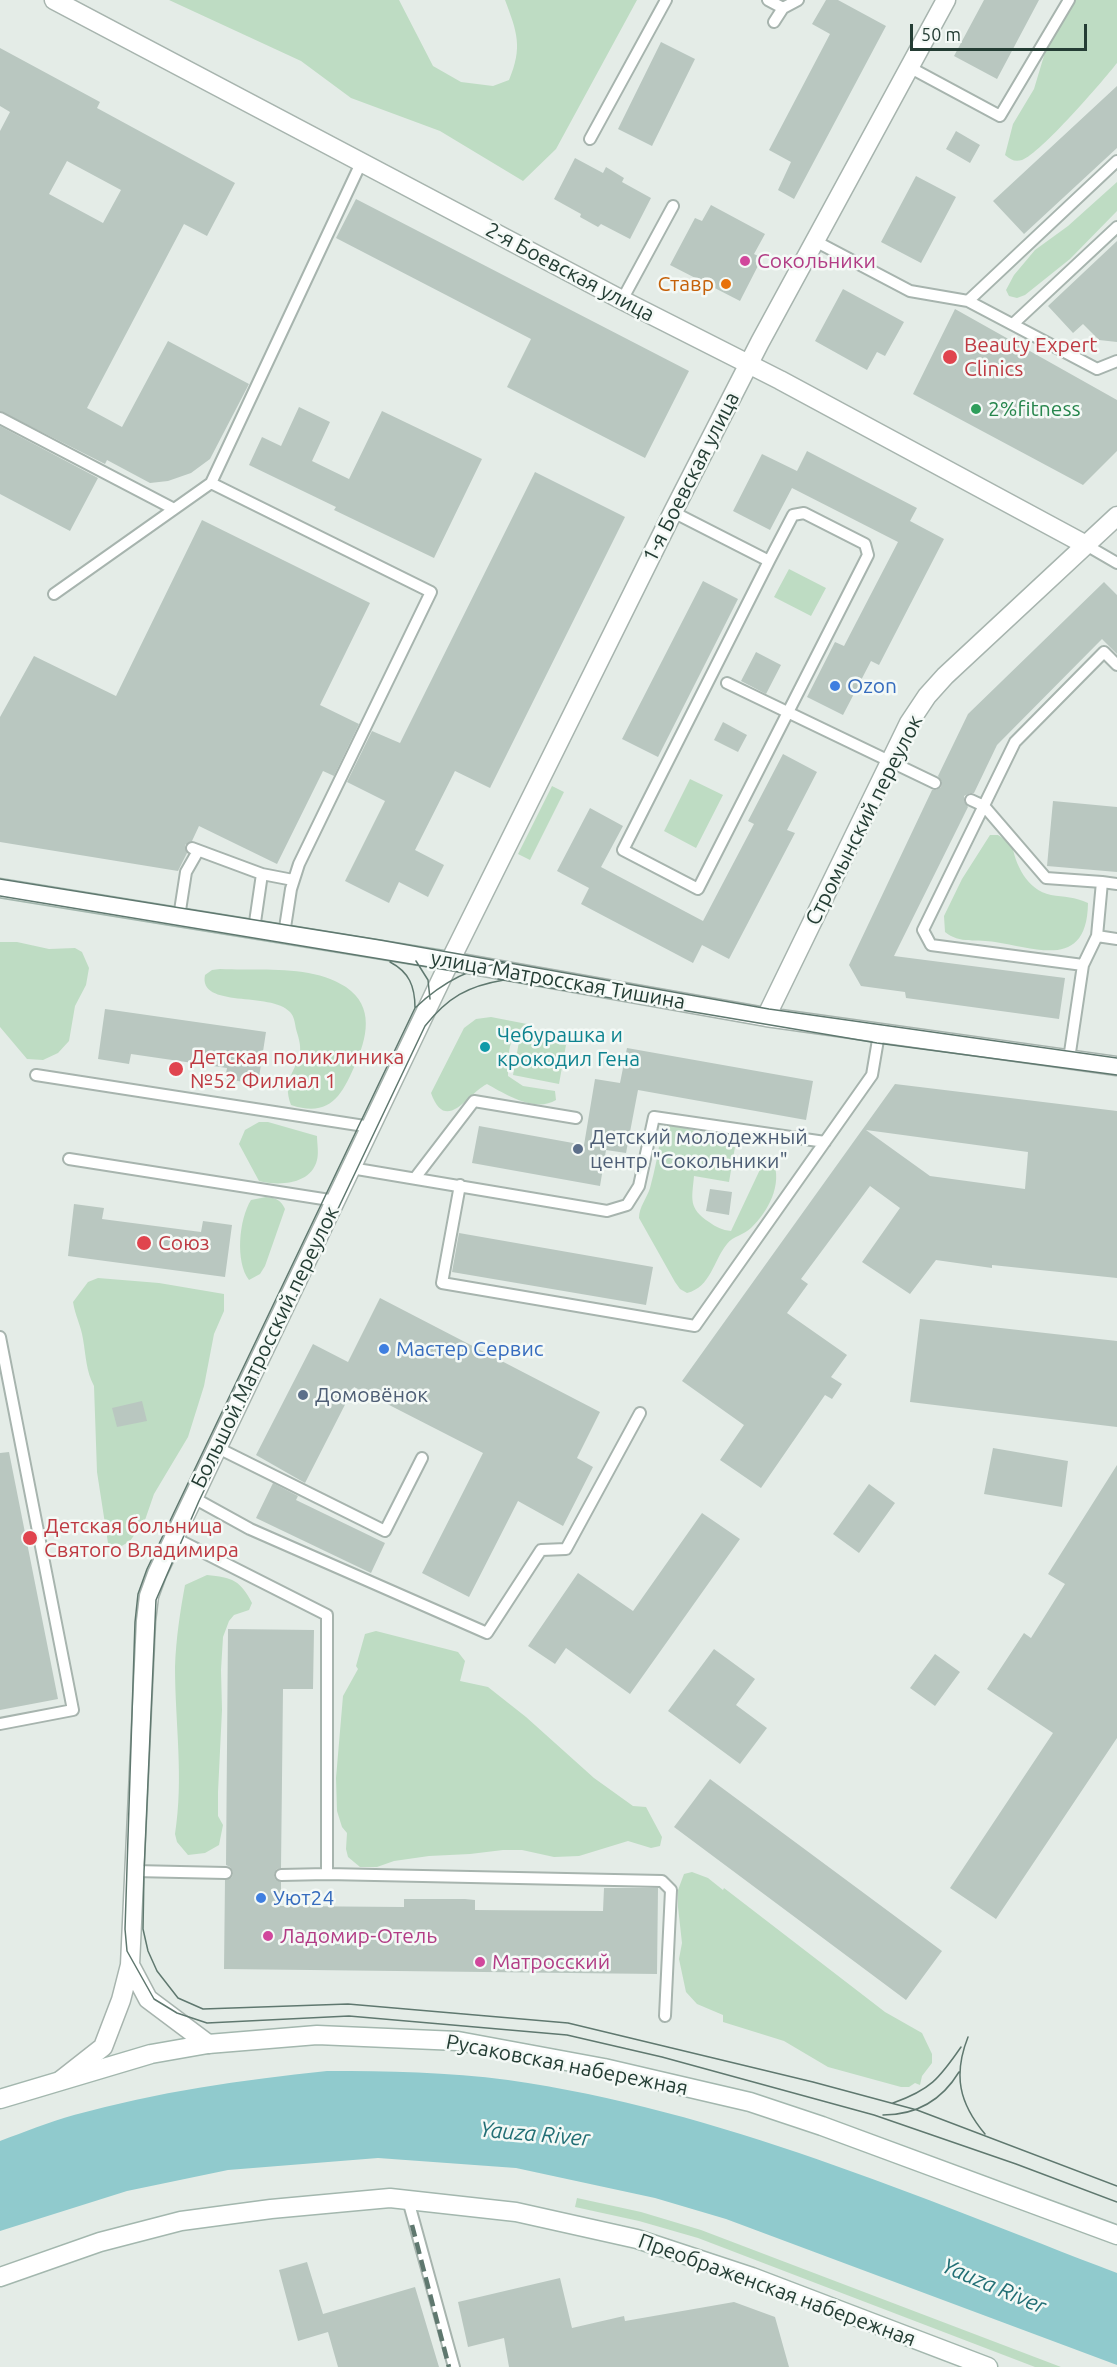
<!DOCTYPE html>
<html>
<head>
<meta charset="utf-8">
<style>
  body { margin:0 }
  #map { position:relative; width:1117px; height:2367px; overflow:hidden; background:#e4ece7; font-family:Ubuntu,sans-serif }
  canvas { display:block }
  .scale { position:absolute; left:910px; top:24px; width:177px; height:27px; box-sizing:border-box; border:3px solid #243d34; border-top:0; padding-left:8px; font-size:18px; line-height:21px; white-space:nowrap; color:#243d34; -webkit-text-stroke:4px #f4f9f6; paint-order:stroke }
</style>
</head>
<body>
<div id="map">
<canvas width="1117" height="2367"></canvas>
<div class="scale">50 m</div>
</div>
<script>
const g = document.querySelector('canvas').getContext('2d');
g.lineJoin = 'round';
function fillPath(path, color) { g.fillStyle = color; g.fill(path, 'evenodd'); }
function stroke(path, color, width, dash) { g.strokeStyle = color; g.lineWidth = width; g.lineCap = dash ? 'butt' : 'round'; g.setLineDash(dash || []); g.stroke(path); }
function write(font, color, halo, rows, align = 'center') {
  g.font = font + ' Ubuntu,sans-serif'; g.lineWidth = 5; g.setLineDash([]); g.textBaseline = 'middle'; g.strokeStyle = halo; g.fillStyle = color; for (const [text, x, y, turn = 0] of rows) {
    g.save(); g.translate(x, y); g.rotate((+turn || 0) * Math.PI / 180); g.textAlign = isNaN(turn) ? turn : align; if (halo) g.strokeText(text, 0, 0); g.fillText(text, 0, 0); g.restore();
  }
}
fillPath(new Path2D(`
  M169,0H399L433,66L461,82L493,86L509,80C523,47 517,32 505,0H637L556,149L523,181L440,131L351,98L301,61Z
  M1070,0H1117V63C1103,81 1040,154 1022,160C1015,162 1011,160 1005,155L1013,124L1034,89L1046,49Z
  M1117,182V211L1070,259L1025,295L1017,298L1009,296L1006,290L1014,275L1035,250L1068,226Z
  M789,569L826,588L811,616L774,597Z
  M690,779L723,795L696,848L664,831Z
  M552,786L564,792L530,860L518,854Z
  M990,835H998L1012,844C1015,864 1027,890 1051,895C1064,897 1075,897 1088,903C1087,969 1039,949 995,942C978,939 959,944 945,932L944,916L962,879Z
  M0,942H17L49,949L75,948L82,952L89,968L86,985L75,1006L69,1041L58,1053L43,1060L27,1059L0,1027Z
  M220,969C259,971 311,964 346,987C375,1007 367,1038 355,1065C342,1095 330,1118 291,1105C282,1080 295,1074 300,1052C301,1044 298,1036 296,1029C295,1023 294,1016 290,1012C271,991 198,1009 205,975L212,970Z
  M491,1017L527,1024C506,1037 509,1054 508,1076L523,1086L555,1091L556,1100C535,1113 505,1094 487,1084C468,1093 446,1135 431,1093L464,1028L476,1019Z
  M520,1036L566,1045L559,1084L513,1075Z
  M259,1122H268L317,1136C317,1143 319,1153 317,1160C311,1185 278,1186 259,1181L239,1144L245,1130Z
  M676,1125L699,1132L710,1143L735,1147L729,1182L694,1176C692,1199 688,1208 709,1222C716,1227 722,1230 731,1231L764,1161H773C783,1184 768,1212 751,1228C744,1235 733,1236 727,1244C713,1261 711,1287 687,1293L680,1289L675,1282L639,1218C639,1207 647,1198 650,1188C655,1169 659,1151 661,1132L667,1126Z
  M266,1197C276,1198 281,1200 285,1209L265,1266L260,1274L249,1280C235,1262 239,1219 251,1200Z
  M98,1278L159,1283L224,1294V1311L214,1334L204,1386L188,1437L154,1494L145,1520L130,1541L120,1547L108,1543L97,1472L94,1386C86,1371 86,1356 83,1339C81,1326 75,1315 73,1302L88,1282Z
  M207,1575C232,1577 241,1581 252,1603L249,1610L234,1615L229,1621L223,1637L221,1670L222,1710L218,1792V1816L223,1825L219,1845L205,1853L188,1855L177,1842L175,1834C184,1778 175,1723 175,1667C176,1639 180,1612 185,1585Z
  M376,1631L458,1652L465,1661L460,1681L488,1687L526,1717L594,1778L633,1806L646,1807L662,1837L660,1846L651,1848L628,1841L579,1856L554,1857L522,1850H503L470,1854L429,1856L394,1861L377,1867H360L348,1857L346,1849L347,1833L342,1827L337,1811L336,1778L343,1696L358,1669L356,1666L365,1634Z
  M692,1872L708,1878L723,1890L724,1888L885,2012L922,2033L932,2054V2063L922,2076L920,2085L915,2083L909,2087H901L828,2067L784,2041L723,2022V2015L697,2004L686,1992L679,1959L682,1943L678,1907V1890L684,1874Z
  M577,2198L641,2212L701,2230L1061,2367H1035L698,2238L639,2221L575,2207Z`), '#bedcc3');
fillPath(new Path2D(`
  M327,2071C388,2071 448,2072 508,2080C720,2110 918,2197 1117,2273V2365L726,2219L655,2198L516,2168L378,2158L228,2170L127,2191L0,2231V2141C24,2132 49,2122 74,2115C157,2092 241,2080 327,2071Z`), '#90cacd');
fillPath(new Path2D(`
  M826,0H838L886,26L794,199L778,190L791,162L769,150L830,34L812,24Z
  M984,0H1039L997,79L954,56Z
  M661,42L695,59L652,146L618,129Z
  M0,48L100,102L97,108L235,183L207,236L184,224L87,408L122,427L168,341L249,384L210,459L191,473L168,481L150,483L107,460L105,464L0,411V131L10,112L0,106ZM67,161L121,190L103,223L49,194Z
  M1117,86V148L1024,234L993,201Z
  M956,131L980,145L970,163L946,149Z
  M575,158L603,173L606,167L624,178L622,182L651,198L630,239L601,224L598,227L580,217L581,214L554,199Z
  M916,176L956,197L921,263L881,242Z
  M356,199L689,371L645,458L507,387L531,339L336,238Z
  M711,205L765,234L754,254L762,258L740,301L670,265L695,218L702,221Z
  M1117,241V342L1099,340L1083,324L1073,333L1048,306Z
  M843,289L904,322L885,356L877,352L867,370L815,341Z
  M955,309L1117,400V451L1083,485L913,394Z
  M299,407L330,422L312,461L349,479L382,411L482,459L434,558L334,510L336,507L249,465L262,437L281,446Z
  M0,426L98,478L70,531L0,494Z
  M807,451L917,508L910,521L944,539L879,665L871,661L843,715L807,697L835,642L844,646L898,542L792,488L770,530L733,511L762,454L797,471Z
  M535,472L625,517L490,788L455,771L415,850L444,865L428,897L399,882L389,903L345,881L385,801L347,782L372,731L400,743Z
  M202,520L370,603L320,705L359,724L334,776L323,771L277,864L199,826L192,841L185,845L187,853L178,871L0,842V717L34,656L116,696Z
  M703,581L738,599L658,757L622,739Z
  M1104,582L1117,595V654L1102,639L997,745L974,793H970L964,796V801L968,807L894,956L1065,978L1059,1019L906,998L905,992L861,986L849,965L932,790H936L941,787L942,782L938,776L968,714Z
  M756,652L781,665L766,694L741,681Z
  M723,722L747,735L738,752L714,740Z
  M783,754L817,772L787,830L795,833L729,959L702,945L693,963L581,904L589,888L557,871L590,808L623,826L601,867L703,921L754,824L748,821Z
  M1053,801L1117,807V872L1047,866Z
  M105,1009L266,1032L258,1084L225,1079L227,1068L131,1054L129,1064L98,1059Z
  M627,1048L813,1081L806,1120L638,1090L626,1153L606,1150L600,1186L472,1163L479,1126L584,1145L595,1079L620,1083Z
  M895,1084L1117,1111V1278L992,1265V1268L936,1260L910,1294L862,1262L900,1208L870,1186L801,1279L808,1284L787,1313L847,1355L831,1377L842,1384L832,1399L825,1395L761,1488L720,1460L744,1425L682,1381ZM866,1130L1028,1152L1025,1189L930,1176Z
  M710,1189L732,1192L729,1215L706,1211Z
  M74,1204L104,1208L102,1219L201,1232L203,1221L232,1225L225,1277L68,1256Z
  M459,1233L653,1267L646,1305L452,1272Z
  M380,1298L600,1412L577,1458L593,1467L563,1526L518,1501L469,1597L422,1573L483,1453L354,1387L305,1483L256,1455L313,1344L348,1362Z
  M920,1319L1117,1341V1427L910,1402Z
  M142,1401L147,1421L117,1427L112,1408Z
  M993,1448L1068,1461L1062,1507L984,1494Z
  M9,1452L58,1699L0,1710V1453Z
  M1117,1465V1738L996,1919L950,1888L1053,1733L987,1689L1024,1633L1031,1638L1065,1584L1048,1574Z
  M273,1483L298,1496L296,1500L385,1543L371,1573L256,1518Z
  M869,1484L895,1503L859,1553L833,1534Z
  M702,1513L740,1539L630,1694L566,1648L555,1664L528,1646L578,1573L633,1611Z
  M228,1629L314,1630L313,1689H283L281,1868L277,1869L274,1875L275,1879L281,1882V1906L404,1907V1899H465L475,1900V1910L603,1911L604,1888H658L657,1974L224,1969L225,1880L232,1877L233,1873L230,1867L226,1865Z
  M714,1649L755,1679L736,1705L767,1728L740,1764L668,1711Z
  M935,1654L960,1672L935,1706L910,1688Z
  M710,1779L942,1951L906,2000L674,1827Z
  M307,2262L323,2314L415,2287L439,2367H338L328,2332L298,2341L279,2270Z
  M560,2278L572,2328L624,2316L625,2321L734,2302L775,2317L789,2367H509L504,2338L468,2347L458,2302Z`), '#b9c7c0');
const lane = new Path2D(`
  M768,0L783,8
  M774,22L783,8L798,0
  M909,67L1000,116L1069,0
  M590,139L666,0
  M815,241L910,291L968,301L1097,369L1117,361
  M622,300L673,206
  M968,301L1117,161
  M1013,324L1117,227
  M0,418L174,509
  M211,483L431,592L299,864L291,889L284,934
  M673,512L769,561L623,850L698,889L868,555L865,544L804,513L793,515L769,561
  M1086,545L1117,563
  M54,594L211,483L361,163
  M727,683L935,783
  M971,800L984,806L1046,878L1102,882
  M192,848L262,874L293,880
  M179,917L186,872L198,851
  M254,929L262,874
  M1097,936L1117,939
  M1083,965L1097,936L1102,882L1117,884
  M1069,1059L1083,965L931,945L923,930L1015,742L1104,652L1117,665
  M36,1075L371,1127
  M69,1159L336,1201
  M351,1168L607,1211L627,1205L639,1186L654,1117L825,1142
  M415,1178L474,1101L576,1118
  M460,1185L442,1283L695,1326L872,1075L879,1034
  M0,1337L73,1710L0,1724
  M216,1447L385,1531L422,1458
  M192,1497L250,1529L487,1633L541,1550L566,1549L640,1413
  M173,1537L327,1615V1874L662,1881L671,1890L665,2016
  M134,1871L226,1873
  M281,1875L327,1874
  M408,2200L454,2367`);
const street = new Path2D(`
  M54,0L622,300L780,380L1086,545
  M450,961L766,1017L1117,1066
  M766,1017L909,723L927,696L945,676L1117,516
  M130,1965L148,1999L208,2044
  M61,2080L103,2047L121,2000L130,1965L146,1621L149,1596L157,1574L450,961L673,512L760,342L946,0`);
const secondary = new Path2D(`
  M0,888L450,961
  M0,2099L151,2054L208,2044L317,2035L458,2041L604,2068L750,2102L822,2126L1117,2235
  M0,2277L100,2242L181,2221L271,2209L390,2198L516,2212L637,2239L752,2277L988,2367`);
stroke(lane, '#a7b4ae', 14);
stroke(street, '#a7b4ae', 21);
stroke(secondary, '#a3b7ae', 21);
stroke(lane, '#fff', 10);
stroke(street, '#fff', 18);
stroke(secondary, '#fff', 18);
stroke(new Path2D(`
  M0,879L380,940L769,1009L1117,1058
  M0,896L465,973
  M416,961L428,980L430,999
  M390,962C409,972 415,986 415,1008
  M509,962C472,966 442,982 415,1008L147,1569L138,1594L135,1622L125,1929L127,1951L154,1999L177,2013L207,2023L349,2016L567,2035L662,2057L874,2115L1016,2164L1117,2202
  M498,979L877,1043L1117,1075
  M504,980C468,986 448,997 425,1026L199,1501L156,1600L144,1872L143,1929L148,1951L157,1971L178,1998L203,2009L348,2004L568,2023L813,2082L917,2110L1117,2186
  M968,2037C953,2075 959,2103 985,2134
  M893,2103C930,2090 939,2079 961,2047
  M883,2115C917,2115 942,2100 959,2072`), '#5f786f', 1.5);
stroke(new Path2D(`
  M412,2225L449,2367`), '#5f786f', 4.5, [12, 6]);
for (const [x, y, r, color] of [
  [745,261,6,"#d1479c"],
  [726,284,6,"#e8710a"],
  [950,357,8,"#e0444e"],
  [976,409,6,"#2e9e5b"],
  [835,686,6,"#3f7fe0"],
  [485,1047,6,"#0f9aa8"],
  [176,1069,8,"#e0444e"],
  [578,1149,6,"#5c6f8a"],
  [144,1243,8,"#e0444e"],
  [384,1349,6,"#3f7fe0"],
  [303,1395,6,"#5c6f8a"],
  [30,1538,8,"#e0444e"],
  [261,1898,6,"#3f7fe0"],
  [268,1936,6,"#d1479c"],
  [480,1962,6,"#d1479c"]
]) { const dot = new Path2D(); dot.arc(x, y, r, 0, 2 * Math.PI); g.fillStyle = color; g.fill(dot); stroke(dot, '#f4f9f6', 2); }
write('21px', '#b23c85', '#f4f9f6', [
  ["Сокольники",757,261],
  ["Ладомир-Отель",280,1936],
  ["Матросский",492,1962]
], 'left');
write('21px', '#243d34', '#f4f9f6', [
  ["2-я Боевская улица",570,272,28],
  ["1-я Боевская улица",691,477,-63],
  ["Стромынский переулок",864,820,-63],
  ["улица Матросская Тишина",558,980,10],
  ["Большой Матросский переулок",265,1347,-64],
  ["Русаковская набережная",567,2065,11],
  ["Преображенская набережная",777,2290,20]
]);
write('21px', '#c56008', '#f4f9f6', [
  ["Ставр",714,284]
], 'right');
write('21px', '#be3a42', '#f4f9f6', [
  ["Beauty Expert",964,345],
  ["Clinics",964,369],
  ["Детская поликлиника",190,1057],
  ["№52 Филиал 1",190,1081],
  ["Союз",158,1243],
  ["Детская больница",44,1526],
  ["Святого Владимира",44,1550]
], 'left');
write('21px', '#27864d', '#f4f9f6', [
  ["2%fitness",988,409]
], 'left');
write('21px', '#366cbe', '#f4f9f6', [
  ["Ozon",847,686],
  ["Мастер Сервис",396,1349],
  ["Уют24",273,1898]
], 'left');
write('21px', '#0d838f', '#f4f9f6', [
  ["Чебурашка и",497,1035],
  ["крокодил Гена",497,1059]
], 'left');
write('21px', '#4e5e75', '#f4f9f6', [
  ["Детский молодежный",590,1137],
  ["центр \"Сокольники\"",590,1161],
  ["Домовёнок",315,1395]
], 'left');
write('italic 22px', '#226f75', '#f4f9f6', [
  ["Yauza River",535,2134,5],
  ["Yauza River",994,2286,23]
]);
</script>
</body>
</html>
